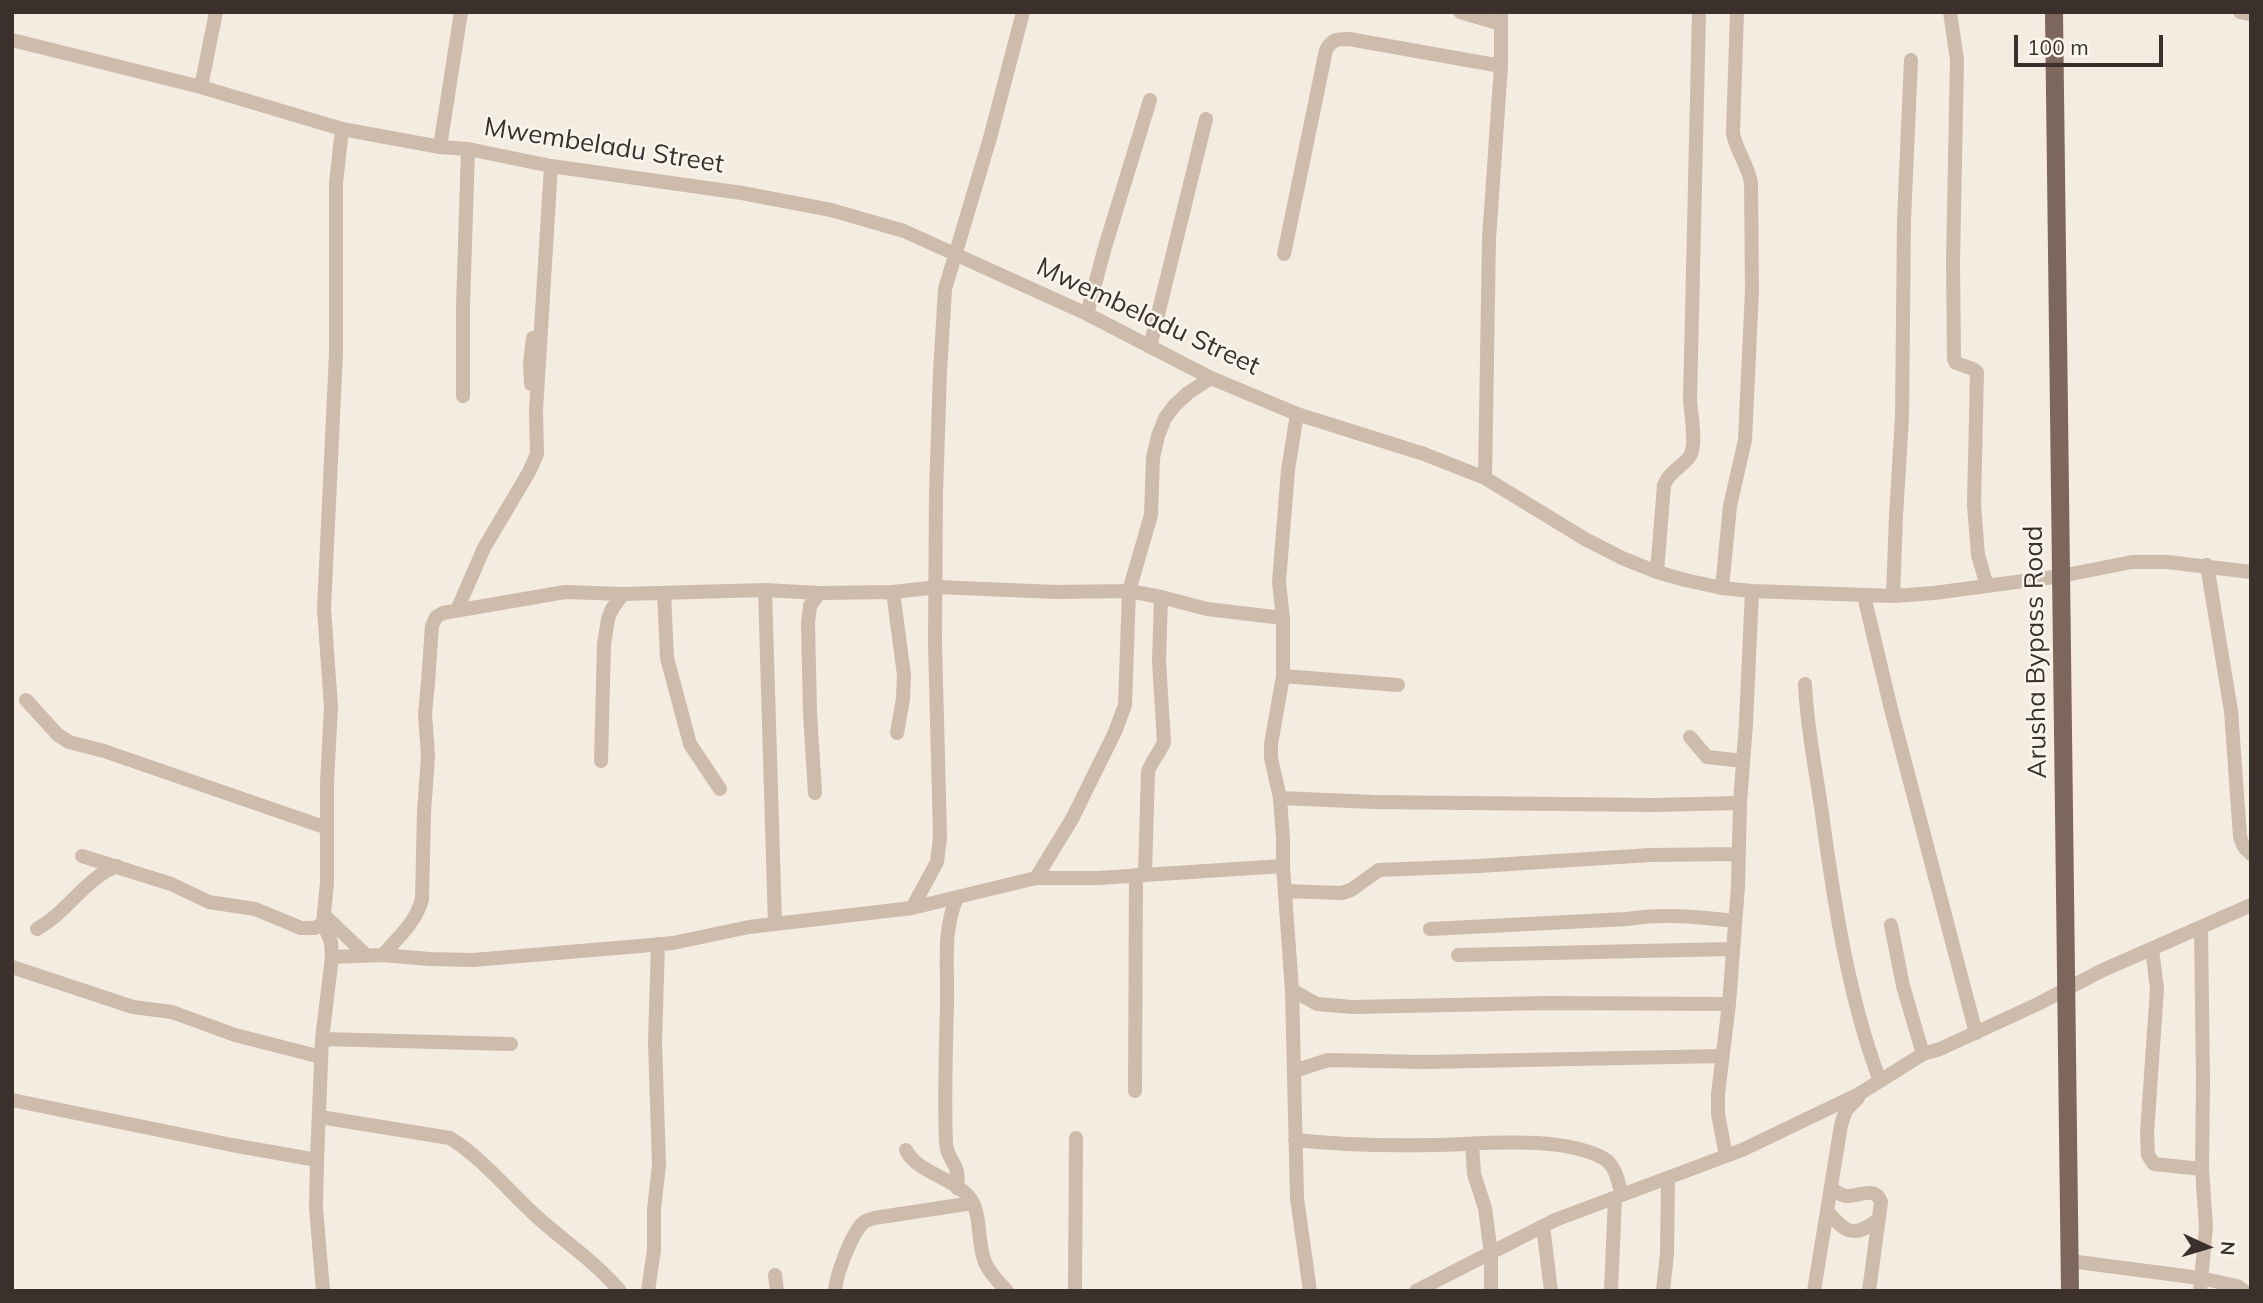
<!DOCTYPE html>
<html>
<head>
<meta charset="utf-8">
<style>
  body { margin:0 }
  #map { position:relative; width:2263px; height:1303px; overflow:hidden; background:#f4ebe1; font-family:Mulish,sans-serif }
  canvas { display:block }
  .frame { position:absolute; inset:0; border:14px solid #3b302b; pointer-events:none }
  .north { position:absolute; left:2172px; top:1212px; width:70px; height:70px; -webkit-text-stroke:5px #fbf5ee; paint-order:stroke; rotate:94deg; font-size:19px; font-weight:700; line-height:28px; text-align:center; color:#3b302b }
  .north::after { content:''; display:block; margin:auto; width:24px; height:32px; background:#3b302b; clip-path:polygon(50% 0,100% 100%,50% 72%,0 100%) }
  .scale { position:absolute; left:2014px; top:35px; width:149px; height:32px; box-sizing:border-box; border:4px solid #3b302b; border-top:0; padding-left:9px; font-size:21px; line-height:24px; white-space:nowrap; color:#3b302b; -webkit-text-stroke:5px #fbf5ee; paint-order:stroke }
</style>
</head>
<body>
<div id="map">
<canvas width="2263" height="1303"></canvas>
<div class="frame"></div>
<div class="north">N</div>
<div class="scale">100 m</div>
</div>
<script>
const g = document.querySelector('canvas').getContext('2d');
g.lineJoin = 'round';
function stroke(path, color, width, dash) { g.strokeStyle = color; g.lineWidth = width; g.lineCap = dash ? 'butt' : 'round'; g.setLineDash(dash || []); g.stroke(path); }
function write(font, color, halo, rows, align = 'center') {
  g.font = font + ' Mulish,sans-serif'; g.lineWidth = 5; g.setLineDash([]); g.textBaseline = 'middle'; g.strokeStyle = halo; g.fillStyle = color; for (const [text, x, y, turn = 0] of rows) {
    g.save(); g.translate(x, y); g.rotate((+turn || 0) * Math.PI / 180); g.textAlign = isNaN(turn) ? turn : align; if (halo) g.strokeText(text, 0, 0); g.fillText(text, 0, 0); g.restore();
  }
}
stroke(new Path2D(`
  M1460,12L1501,24
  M1950,12L1957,60L1953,261L1954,359L1956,363L1973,369L1977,372L1974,505L1978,555L1987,586
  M2240,12L2251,14
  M12,40L201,87L342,129L440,147L468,149L551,166L742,193L831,210L904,231L1087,314L1211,378L1297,414L1424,454L1485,478L1585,539L1622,558L1657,572L1685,580L1722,588L1752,591L1893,596L1934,593L2061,576L2132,562H2167L2251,572
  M201,87L216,12
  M440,147L461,12
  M1284,254L1326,50C1332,39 1337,39 1349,39L1501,66
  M1087,314L1105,247L1150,100
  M1150,347L1206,119
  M531,384L530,363L533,338
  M463,396V307L468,149
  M1297,414L1288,470L1279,582L1283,618V676L1271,744V758L1280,798L1283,839V866L1292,990L1297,1198L1310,1291
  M1485,478L1489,239L1501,66V12
  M2207,565L2231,711L2240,837L2244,847L2251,854
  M1657,572L1664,485C1669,472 1682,467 1690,456C1697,445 1691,414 1690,400L1699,12
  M1722,588L1730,506L1745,440L1752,290L1751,183C1748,164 1736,151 1733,133L1737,12
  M765,590L775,924
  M893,592L904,675L903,699L897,733
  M664,593L667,658L690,744L720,789
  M1864,596L1892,713L1976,1033
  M1893,596L1896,516L1902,417L1904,220L1911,60
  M457,610L484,548L529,472L537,454L536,410L551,166
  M1283,676L1398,685
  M1805,684C1807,731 1817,775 1823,821C1835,908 1849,999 1880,1081
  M26,700L58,735L69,742L104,751L327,828
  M1690,737L1707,757L1743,761
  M601,761L604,644L608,619L612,609L623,594
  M815,793L810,713L808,623L810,606L819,593
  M1280,798L1374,802L1653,805L1740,803
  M82,856L171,884L209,902L255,909L301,928H315L323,923
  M1145,874L1148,772C1151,761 1160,753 1164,742L1159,662L1161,597
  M1036,878L1072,819L1115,732L1125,705L1129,591L1151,515L1153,458L1158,436L1165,418L1174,406L1188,393L1211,378
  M1285,891L1342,893L1351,890L1379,870L1479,866L1650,855L1738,854
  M957,897C942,934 948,964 947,1003C946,1050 944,1096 946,1143C947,1162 961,1162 957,1188
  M912,908L937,862L940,837L935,642L936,493L940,372L945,289L990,138L1023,12
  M324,915L366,955
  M1891,925L1903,986L1923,1054
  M37,929C68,912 84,879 117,866
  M1430,929L1627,919C1663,913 1699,917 1735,921
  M2152,949L2157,989L2147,1133L2148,1155L2154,1164L2202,1169
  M383,955C398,937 416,923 422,899L424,813L428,756L425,714L428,683L432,626L436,617L443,613L565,592L623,594L765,590L819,593L893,592L937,587L1056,592L1129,591L1161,597L1207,609L1283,618
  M1458,955L1732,949
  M332,957L383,955L429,959L473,960L640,946L673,943L749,927L912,908L1036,878H1098L1283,866
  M12,967L133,1007L172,1012L235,1035L321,1057
  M1292,990L1317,1004L1352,1007L1548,1003L1729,1004
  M322,1039L511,1044
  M1294,1071L1328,1060L1425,1062L1723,1056
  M1135,1091L1136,875
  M12,1100L232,1145L317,1160
  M320,1117L450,1138C482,1158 507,1189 535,1215C563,1241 595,1261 620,1291
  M1295,1140C1342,1145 1387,1146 1434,1145C1483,1144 1559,1135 1603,1158C1616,1165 1618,1182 1622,1195
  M1472,1144L1474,1174L1485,1208L1491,1254V1291
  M906,1150C917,1174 961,1179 973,1203C977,1210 978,1221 979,1230C982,1262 984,1267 1007,1291
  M1726,1156L1718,1114V1094L1729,1004L1738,886L1740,803L1746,723L1752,591
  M1831,1188C1836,1192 1840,1195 1846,1196C1859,1197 1875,1185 1881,1202L1869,1291
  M1827,1211C1847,1234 1854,1238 1879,1219
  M1543,1226L1551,1291
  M2070,1261L2200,1278L2237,1286L2244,1291
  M775,1275L777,1291
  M323,1291L316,1208L317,1160L322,1039L332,957L331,942L323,923L327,883V783L331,707L324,609L336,353V183L342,129
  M648,1291L654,1250V1209L659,1165L655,1042L658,944
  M835,1291C836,1275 852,1232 864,1222C867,1220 871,1219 874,1218L973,1203
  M1075,1291L1076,1138
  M1416,1291L1555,1220L1742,1150L1859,1094L1923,1054L1940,1049L2038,1004L2101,971L2251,905
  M1611,1291L1615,1198
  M1663,1291L1667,1254L1668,1178
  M1814,1291L1841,1125L1846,1110L1858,1098
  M2200,1291L2206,1227L2202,1169L2203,1081L2201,927`), '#cdbbac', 14);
stroke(new Path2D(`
  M2054,12L2070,1291`), '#7d675c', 18);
write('26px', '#3b302b', '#fbf5ee', [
  ["Mwembeladu Street",604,146,9],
  ["Mwembeladu Street",1148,317,25],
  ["Arusha Bypass Road",2036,652,-91]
]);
</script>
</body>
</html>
